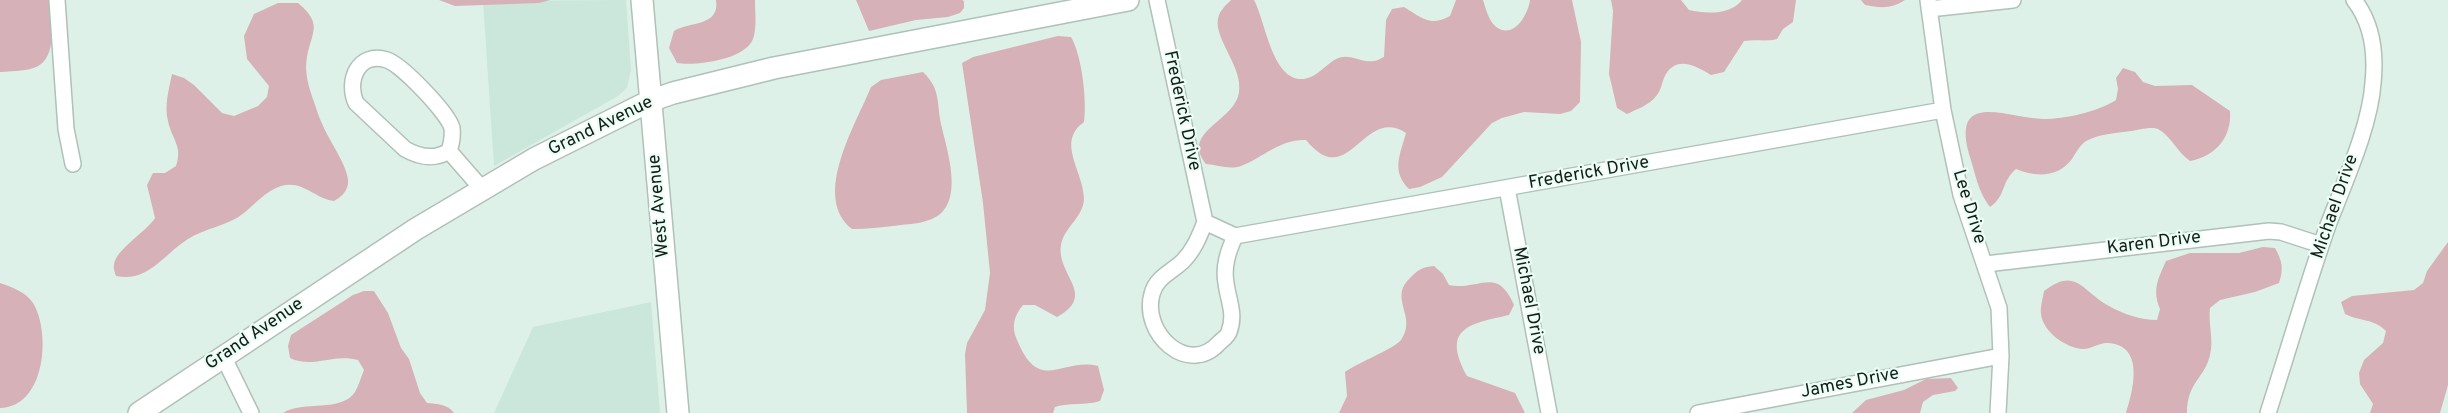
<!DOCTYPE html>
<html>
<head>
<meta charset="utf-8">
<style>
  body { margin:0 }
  canvas { display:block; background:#def1e8 }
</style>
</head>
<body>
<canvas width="2448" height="413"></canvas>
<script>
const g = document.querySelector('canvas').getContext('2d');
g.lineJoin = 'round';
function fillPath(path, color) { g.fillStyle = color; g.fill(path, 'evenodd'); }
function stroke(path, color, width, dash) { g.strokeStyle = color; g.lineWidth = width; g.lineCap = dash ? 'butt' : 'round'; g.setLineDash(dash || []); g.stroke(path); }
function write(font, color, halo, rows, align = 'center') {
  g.font = font + ' Overpass,sans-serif'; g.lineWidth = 4.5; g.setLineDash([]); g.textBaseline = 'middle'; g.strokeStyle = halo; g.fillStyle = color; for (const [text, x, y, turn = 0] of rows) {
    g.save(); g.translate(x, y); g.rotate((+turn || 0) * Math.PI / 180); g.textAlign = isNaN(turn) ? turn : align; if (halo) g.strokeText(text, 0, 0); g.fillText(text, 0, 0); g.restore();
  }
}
fillPath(new Path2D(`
  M626,0L631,70L627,88L618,96L494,166L483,1Z
  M651,302L660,413H494L533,327Z`), '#cbe6da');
fillPath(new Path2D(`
  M0,0H48C52,11 53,24 52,35C50,72 31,70 0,72Z
  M439,0H550L539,3L455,6Z
  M716,0H755C755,13 757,27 753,39C745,60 696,66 677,63L669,48L674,31C690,21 720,27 716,0Z
  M856,0H962L964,1V8L960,13L948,17L916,20L869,31Z
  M1231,0H1254C1266,22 1272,82 1304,79C1317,77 1325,65 1336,59C1350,52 1360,63 1374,61C1377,61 1381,58 1384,57L1386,20L1392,9L1404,7C1422,18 1430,27 1450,16L1456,0H1483C1486,9 1488,19 1495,26C1513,41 1528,15 1530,0H1572L1581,42L1580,102L1571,111L1560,114L1524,112L1502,118L1492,123L1442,177L1420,187L1409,189C1391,171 1400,155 1406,133C1363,105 1349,193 1306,140C1280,139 1264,157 1241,166C1230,170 1217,165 1206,164C1180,131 1235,122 1239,92C1243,67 1214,39 1218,19C1219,11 1226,5 1231,0Z
  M1611,0H1681L1689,10C1706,14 1731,15 1742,0H1796L1793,22L1783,29L1777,39C1766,42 1756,39 1744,41L1724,72L1711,75C1697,67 1678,55 1666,74C1662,80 1662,89 1657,95C1650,105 1637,109 1627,114L1617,108L1609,74L1613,11Z
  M1861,0H1905C1892,9 1880,8 1865,5Z
  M278,3H298C323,24 312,31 307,57C304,73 309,88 314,102C317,111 320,120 324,128C330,142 350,169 348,184C346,193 341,197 334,201C315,199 303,180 281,186C266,191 255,204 244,213C228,226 205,228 188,239C164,254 148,283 116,276C115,273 113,268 114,265C115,250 146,232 155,218L147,185L153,173H165L176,166C183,146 172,140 168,121C164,106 169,89 172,74L184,78L194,85L222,113L234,116L258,106L267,97L269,86L247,59L244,36L254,14Z
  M1058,36L1071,37C1082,56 1087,100 1084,122C1056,142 1083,170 1084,198C1084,217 1064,227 1061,245C1056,275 1098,295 1057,317L1035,305H1023C1014,316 1011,326 1017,340C1040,395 1061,357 1098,366L1104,390L1100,401C1085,406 1070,402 1055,407L1053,413H967L965,354L967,343L985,310L990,273L983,203L962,63L973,57Z
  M2123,68L2135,72L2143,82L2155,86L2192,85L2230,111C2232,137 2216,156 2190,161C2177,152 2171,136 2158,129C2151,126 2138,130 2131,131C2116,133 2099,134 2086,141C2079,146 2076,153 2072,159C2058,178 2035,177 2016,169C2000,183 2007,195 1990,207C1978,192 1975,172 1969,154C1951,89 2010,119 2043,119C2065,119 2097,112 2116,100L2118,89L2116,78Z
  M923,72C942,90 936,105 942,128C948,154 965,205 932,219C922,223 912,224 901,225C885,227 868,229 852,229C811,197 856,124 871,87L881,80Z
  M2448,242V385L2440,413H2370L2373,404L2360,384L2359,373L2364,360L2383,343L2386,331C2373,318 2361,322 2345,314L2341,302L2352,296L2414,290L2423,283L2427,271Z
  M2263,247L2275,248C2282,261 2284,268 2279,283L2255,292L2220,300L2210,308C2208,324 2214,340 2210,355C2205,378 2187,382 2187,413H2126C2133,391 2145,346 2109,343C2100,342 2091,349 2083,349C2066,348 2043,332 2041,314C2040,307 2043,298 2044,291C2076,266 2082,291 2109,306C2123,314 2141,320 2157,320L2160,309C2152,290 2158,279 2166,261L2190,253H2239Z
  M1434,266L1443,274L1449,285C1479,291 1497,265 1514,305L1509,315C1469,324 1441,328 1467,376L1515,393L1525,413H1339L1347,396L1345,372C1357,363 1394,349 1401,340C1418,316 1387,298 1411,277C1419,269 1423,267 1434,266Z
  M0,283C12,287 26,292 33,303C51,332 46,407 0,408Z
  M364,291H374L388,313L401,348L409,359L420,393L427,403C437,404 448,404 454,413H283C303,400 341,413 355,392C359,385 361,377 364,370L358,360C333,353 313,369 290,358L288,346L291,335L353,295Z
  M1951,378L1958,388L1955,391L1933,395L1923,402L1920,413H1852L1866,400L1904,390L1926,379Z`), '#d6b1b8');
const street = new Path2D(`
  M57,0L66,129L73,164
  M1157,0L1205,222L1235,236L1943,110
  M1928,0L1943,110L1961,195L1999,308L2001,356L1998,413
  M1929,9L2013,0
  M449,151C435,160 419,157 405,149L356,103C346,81 358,51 387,60C402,65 448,113 452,128C453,137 452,143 449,151L483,190
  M1507,188L1549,413
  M1205,222C1199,237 1194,250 1183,261C1172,272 1156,277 1152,294C1141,333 1188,377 1219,343C1222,340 1228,336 1229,332C1236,314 1228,300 1226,283C1223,266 1228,252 1235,236
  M1986,264L2269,231L2281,232L2321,245
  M223,356L251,413
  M1698,413L2001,356
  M2268,413C2288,351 2306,289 2327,228C2343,185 2370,128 2373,83C2376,54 2372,23 2354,0`);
const secondary = new Path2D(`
  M642,0L678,413
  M139,413L416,229L534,159L650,101L673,93L774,68L1128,0`);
stroke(street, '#afc1b9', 18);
stroke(secondary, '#afc1b9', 24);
stroke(street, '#fff', 15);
stroke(secondary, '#fff', 21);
write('18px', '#151c19', '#ebfef5', [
  ["Frederick Drive",1181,111,78],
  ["Grand Avenue",601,127,-26],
  ["Frederick Drive",1589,174,-10],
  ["West Avenue",660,206,-95],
  ["Lee Drive",1968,207,73],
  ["Michael Drive",2336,207,-71],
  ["Karen Drive",2154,244,-7],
  ["Michael Drive",1528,301,79],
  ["Grand Avenue",255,335,-34],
  ["James Drive",1850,384,-11]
]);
</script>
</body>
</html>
